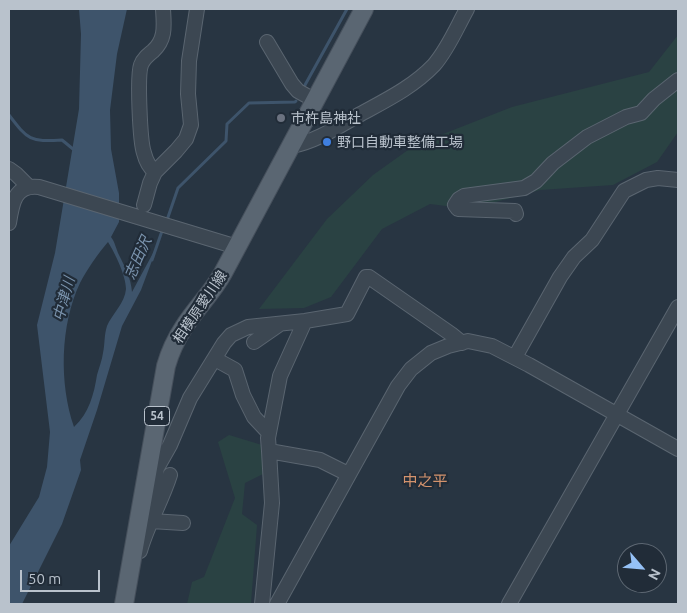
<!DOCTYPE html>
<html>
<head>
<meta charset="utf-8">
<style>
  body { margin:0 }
  #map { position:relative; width:687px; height:613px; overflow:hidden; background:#283542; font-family:Ubuntu,sans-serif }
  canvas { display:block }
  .frame { position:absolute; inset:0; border:10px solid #b9c2cc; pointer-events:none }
  .north { position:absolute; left:617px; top:543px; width:50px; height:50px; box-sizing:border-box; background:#212c38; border:1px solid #5e6873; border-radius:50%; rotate:117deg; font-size:14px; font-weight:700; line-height:20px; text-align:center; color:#b9c2cc }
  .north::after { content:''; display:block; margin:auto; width:18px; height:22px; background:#95c1f6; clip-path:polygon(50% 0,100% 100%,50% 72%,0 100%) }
  .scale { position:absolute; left:20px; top:570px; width:80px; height:22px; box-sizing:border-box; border:2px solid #b9c2cc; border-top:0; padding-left:6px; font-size:15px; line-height:18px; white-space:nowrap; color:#b9c2cc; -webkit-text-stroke:4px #212c38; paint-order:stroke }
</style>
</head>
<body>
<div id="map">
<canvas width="687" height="613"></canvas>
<div class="frame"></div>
<div class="north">N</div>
<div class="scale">50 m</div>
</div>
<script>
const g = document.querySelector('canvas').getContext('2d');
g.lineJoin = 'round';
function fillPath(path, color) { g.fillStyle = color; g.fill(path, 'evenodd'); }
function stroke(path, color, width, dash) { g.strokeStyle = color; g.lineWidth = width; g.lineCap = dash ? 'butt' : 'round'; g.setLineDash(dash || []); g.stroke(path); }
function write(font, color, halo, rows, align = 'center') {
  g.font = font + ' Ubuntu,"Noto Sans JP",sans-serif'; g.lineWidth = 4.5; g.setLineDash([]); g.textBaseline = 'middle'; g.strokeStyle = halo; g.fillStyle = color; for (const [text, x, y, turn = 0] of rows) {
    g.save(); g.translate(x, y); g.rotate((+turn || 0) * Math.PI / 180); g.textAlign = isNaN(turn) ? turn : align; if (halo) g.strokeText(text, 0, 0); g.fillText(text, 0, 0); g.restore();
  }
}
fillPath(new Path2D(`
  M678,35V132L657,162L613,185L540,190L470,209L430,204L382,229L331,297L304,308L259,309L327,219L373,175L415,145L512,107L649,72Z
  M229,435L262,445L263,474L245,483L242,514L257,525L251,604H187L192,582L204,577L235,498L218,442Z`), '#2a4243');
fillPath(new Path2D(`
  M79,9H127L117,54L110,110L111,149L119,193V222L111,237C115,242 116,249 119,255C125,267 131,278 132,292L159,242L141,290L122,326L97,410L80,460L81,470L62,524L22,604H9V546L39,497L47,467L50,432L37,325L55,253L79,109L81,34ZM108,242C115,253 126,276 126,289C125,303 112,314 107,326C104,335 105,344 103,353C102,360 99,368 97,375C94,394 89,413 74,427C59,384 60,325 80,283C86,271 99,252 108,242Z`), '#3e546b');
stroke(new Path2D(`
  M305,85L347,9
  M9,115C28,140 30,142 62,140L73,149
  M166,223L178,188L226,141L227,124L249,103L295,102L296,101
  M152,260L163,228`), '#3e546b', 3);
const minor = new Path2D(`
  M267,42L292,84L298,91L316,101
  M292,146C316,141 336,128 357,116C384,101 412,88 434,65C448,49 457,27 467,9
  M9,169L16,174L28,186
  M155,172C149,167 146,161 144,153C140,142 137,76 141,65C143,59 148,55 153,51C166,39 164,26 163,9
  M144,205L150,183L155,172L176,151L186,139L191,125L188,94L189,61L197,9
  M516,214L515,211L458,209L455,205L459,199L464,196L524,188L536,181L553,163L587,137L626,117L641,113L654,99L678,80
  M9,223C12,203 15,184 39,187L237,247
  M305,321L280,376L268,438L269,451L320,460L348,474
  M254,342L280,324
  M515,357L560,277L574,257L592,240L624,191L646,180L658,178L678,180
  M215,359L235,370L243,395L254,417L269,433
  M148,498L151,497L157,468L170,445L190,398L224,343L231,335L248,327L305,321L347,314L366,277H369L451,334L462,343
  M151,521L183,523
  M140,551C147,525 162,501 170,475
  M262,604L272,503L269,451
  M277,604L398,386L411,369L431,353L448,346L468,341L492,346L529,365L678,449
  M509,604L678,307`);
const major = new Path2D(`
  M124,604L166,366C170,352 176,339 184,327C196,308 212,293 223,273L364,9`);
stroke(minor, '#5a6570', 16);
stroke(major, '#46505c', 20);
stroke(minor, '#3c4752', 14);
stroke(major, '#5a6672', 18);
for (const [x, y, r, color] of [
  [281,118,5,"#6b7280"],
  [327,142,5,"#3f7fe0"]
]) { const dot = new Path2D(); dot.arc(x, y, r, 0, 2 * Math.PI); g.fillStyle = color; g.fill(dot); stroke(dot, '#212c38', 2); }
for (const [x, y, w] of [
  [157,416,25]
]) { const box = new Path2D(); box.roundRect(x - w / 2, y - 9.5, w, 19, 4); g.fillStyle = '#212c38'; g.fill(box); stroke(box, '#b9c2cc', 1); }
write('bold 12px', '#b9c2cc', null, [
  ["54",157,416]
]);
write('14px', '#b9c2cc', '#212c38', [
  ["市杵島神社",291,118],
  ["野口自動車整備工場",337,142]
], 'left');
write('14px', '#b9c2cc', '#212c38', [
  ["相模原愛川線",200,307,-56]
]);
write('italic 15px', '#7b94ae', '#212c38', [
  ["志田沢",138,258,-66],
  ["中津川",64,299,-75]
]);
write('15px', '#d4936d', '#212c38', [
  ["中之平",425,481]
]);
</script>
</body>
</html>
